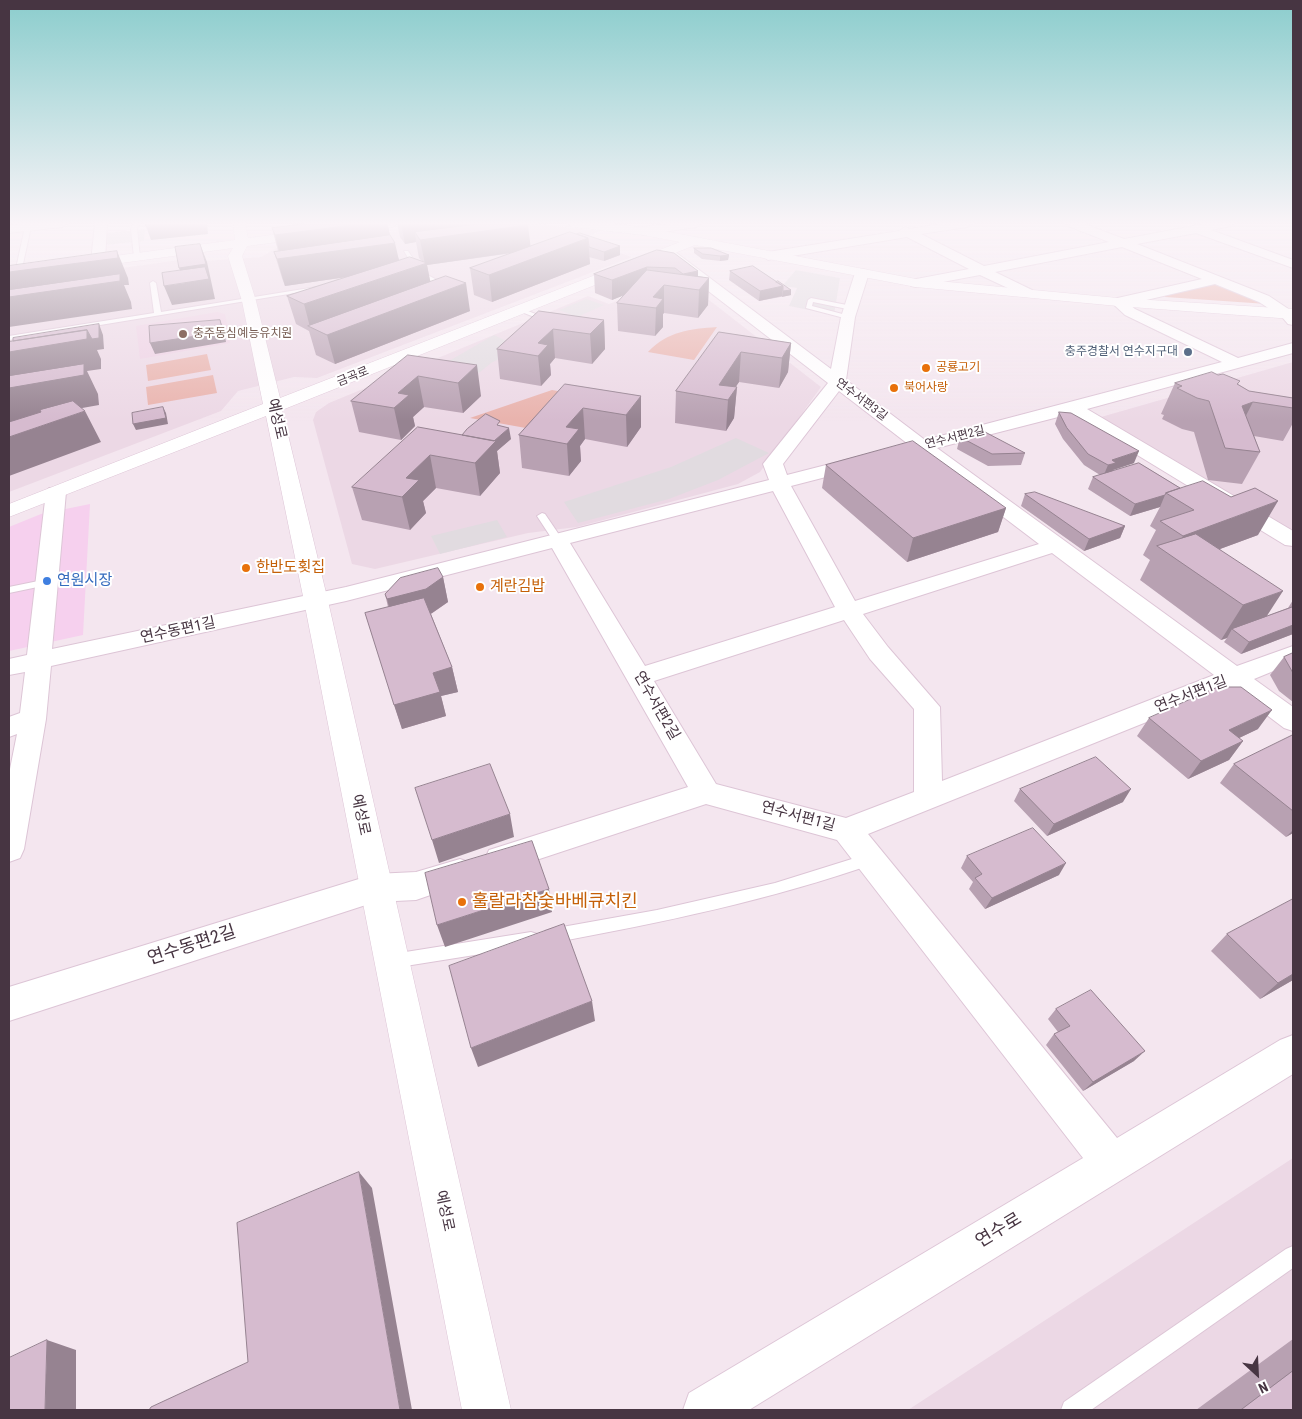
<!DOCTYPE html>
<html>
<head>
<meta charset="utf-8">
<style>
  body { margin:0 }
  #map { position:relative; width:1302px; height:1419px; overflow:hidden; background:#f4e6ef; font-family:"Roboto Condensed",sans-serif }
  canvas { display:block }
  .frame { position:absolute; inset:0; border:10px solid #473542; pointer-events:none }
  .north { position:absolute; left:1232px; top:1349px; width:50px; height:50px; -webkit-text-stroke:4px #fff; paint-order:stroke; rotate:155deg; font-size:14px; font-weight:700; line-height:20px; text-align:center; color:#473542 }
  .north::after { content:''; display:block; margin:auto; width:18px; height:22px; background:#473542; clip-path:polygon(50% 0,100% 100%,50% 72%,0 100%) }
</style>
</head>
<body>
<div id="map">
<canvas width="1302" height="1419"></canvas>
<div class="frame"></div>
<div class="north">N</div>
</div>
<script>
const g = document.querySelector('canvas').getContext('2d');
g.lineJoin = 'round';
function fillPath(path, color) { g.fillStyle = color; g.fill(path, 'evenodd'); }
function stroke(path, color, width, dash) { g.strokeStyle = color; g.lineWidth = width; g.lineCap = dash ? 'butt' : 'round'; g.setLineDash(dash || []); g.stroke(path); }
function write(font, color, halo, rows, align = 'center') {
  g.font = font + ' "Roboto Condensed","Noto Sans KR",sans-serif'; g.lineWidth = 4; g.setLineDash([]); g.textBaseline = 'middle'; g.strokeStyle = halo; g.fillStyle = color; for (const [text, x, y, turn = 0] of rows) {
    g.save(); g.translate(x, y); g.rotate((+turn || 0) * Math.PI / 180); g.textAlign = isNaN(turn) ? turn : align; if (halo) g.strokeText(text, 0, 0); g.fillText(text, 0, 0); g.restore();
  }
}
fillPath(new Path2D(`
  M458,223H530L600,231L580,240L632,257L317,378L294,377L238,391L221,411L9,492V284L186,259L204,261L261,257L278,247Z
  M648,288L704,296L821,387L760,472L738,484L577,527L528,533L375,569L352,564L313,420L316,412L329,403L588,296L609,304Z
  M1293,362V535L1094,419Z
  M1293,1158V1410H908Z`), '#ecd8e5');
fillPath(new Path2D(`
  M90,504L83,635L9,651V527L41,514Z`), '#f6d0ee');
fillPath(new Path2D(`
  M217,312L225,314L230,343L140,359L136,326Z`), '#edd0e3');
fillPath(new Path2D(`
  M1213,284L1267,304L1165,297L1164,295Z
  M717,327L694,360L648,352C668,331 690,329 717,327Z
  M207,354L211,370L148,381L146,365Z
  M213,375L217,393L148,405L146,387Z
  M552,390L602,399L537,430L470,418Z`), '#e9b3ad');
fillPath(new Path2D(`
  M145,229L144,241L104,245L106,233Z
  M796,270L840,278L834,315L789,306L797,288L782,286Z
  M586,299L604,305L577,317L559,310Z
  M494,335L521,348L491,363L469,381L430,372Z
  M736,438L769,453L718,480L669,499L578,523L564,502L671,467Z
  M497,520L507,537L440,554L431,536Z`), '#e1dbe0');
const service = new Path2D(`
  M133,223H139L137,229L140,257L137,259L134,257L131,229Z
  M28,225L31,227L21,273L18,275L15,273L25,227Z
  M404,251H408L422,272L450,287V289H446L418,274Z
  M153,281L156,283L161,312L316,287L319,289L9,340V336L154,313L150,283Z
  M811,298L852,306L855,308L852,310L813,302L812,306L850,316L851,317L848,319L806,308L808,300Z
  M519,309H523L553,321L547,322L519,311Z
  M542,513L545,514L564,542L563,544H555L554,542L537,516Z
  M48,579L53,582L52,584L9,593V587Z
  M871,853L876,855L878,859L876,863C770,900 661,923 551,943L545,941L543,936L545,931L551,929L657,910L775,883Z
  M531,932L537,934L539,939L537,944L531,946L393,968L387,966L385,961L387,956L393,954Z
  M1293,1246V1268L1091,1410H1061L1064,1402L1286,1249Z`);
const minor = new Path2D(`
  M32,223H68L62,227L9,233V225Z
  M95,223H107L105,262L98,266L91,262Z
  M674,223H702L696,227L643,235L637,231L643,227Z
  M947,223H973L967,227L921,234L984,266L1109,242L1068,226L1066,223H1082L1124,239L1209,223H1233L1231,226L1211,230L1293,260V268L1196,233L1137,244L1269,296L1293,312V325L1288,324L1282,317L1259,302L1215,284L1129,304L1135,309L1238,358L1293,343V353L1087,409L1293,531V546L1285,545L1070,414L937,448L1237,666L1293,646V663L1254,679L1293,707V731L1284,728L1231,688L868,834L1117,1138L1280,1040L1293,1035V1074L749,1410H683L689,1393L1083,1158L837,840L706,804L500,872L489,868L485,859L489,850L688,787L552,548L346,601L51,666L46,719L24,849L20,858L9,862V774L17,734L9,737V717L20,713L25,672L9,675V659L27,655L46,492L49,488H63L66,492L52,649L346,587L769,480L763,464L828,383L664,257L663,254L664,251H674L831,369L841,317L855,273L862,269L867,270L869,273L855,317L846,380L925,440L1222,362L1125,315L1111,302L1113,299L1202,279L1122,247L995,272L1032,290L1034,293L1027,297L980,275L916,287L911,286L909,283L911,280L969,269L907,237L768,260L762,256L768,252L899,231L905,227L910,229ZM839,391L908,444L787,475L783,464ZM919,453L1039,544L855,601L791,486ZM773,491L835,607L645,666L570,543ZM1052,553L1214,675L942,781L940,707L888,647L863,614ZM844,620L870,659L914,709V792L846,818L716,784L654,681Z
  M460,859L471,863L476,872L471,881L416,900L375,902L9,1021V987L375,874L416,872Z`);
const tertiary = new Path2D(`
  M233,223H245L248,238L366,223H399L393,227L247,246L242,256L256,301L280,398L680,242L643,235L572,227L566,223H604L643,227L916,279L1118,298L1293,309V319L1118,306L916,287L695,245L282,410L328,601L511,1410H462L304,601L266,416L9,517V504L263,404L242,301L228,256L233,248L9,278V270L235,240Z`);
stroke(service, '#ddc5d6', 2);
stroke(minor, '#ddc5d6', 2);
stroke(tertiary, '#ddc5d6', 1);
fillPath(service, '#fff');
fillPath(minor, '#fff');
fillPath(tertiary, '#fff');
fillPath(new Path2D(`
  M314,223H387L390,235L399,260L422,261L419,258L416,242L405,244L400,237L397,223H526L530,246H620V255L604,261L589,257L590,264L492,302L474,295L470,268L513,253L427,265L430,282L470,311L335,364L316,355L309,331L296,324L287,296L347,277L285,286L282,278L274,252L278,251L272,228Z
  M694,248L729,255L728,260L720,261L702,259L694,253Z
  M657,250L698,271V276L709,278L708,305L698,318L664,313L663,314V327L655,336L618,331L617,303L624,295L612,300L595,293L594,274Z
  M730,271L776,282L791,290V295L759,301L729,280Z
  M539,311L604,320L605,349L592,364L555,358L550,364L551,375L541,386L500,379L497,349Z
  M719,332L791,343L788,372L779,388L739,382L735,387H737L734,418L726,431L675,423L676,391Z
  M408,355L481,396L463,413L424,407L413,417L415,426L401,440L359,432L351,401Z
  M1218,375L1240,381L1238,384L1249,391L1293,398V423L1283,441L1254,436L1260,452L1242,484L1208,480L1194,432L1182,429L1162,419L1164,415L1161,414L1175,383Z
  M565,384L641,396V427L627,447L585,439L580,446L581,461L569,476L522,468L519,435Z
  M1059,412L1134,463L1113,470V471L1139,463L1258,535L1220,549L1267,616L1288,608L1293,600V634L1241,654L1224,642L1227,638L1221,640L1140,580L1150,560L1143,555L1156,530L1150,526L1160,507L1130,516L1088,489L1093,477L1100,475L1084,465L1063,439L1055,424Z
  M501,426L511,439L497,451L500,473L480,496L436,488L423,501L426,513L410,530L362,520L352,487L462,435Z
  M960,437L1025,453L1021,465L988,466L957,449Z
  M826,465L1006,508L998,532L907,562L822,488Z
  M1025,494L1125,526L1120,538L1084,551L1021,506Z
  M443,577L448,602L431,614L452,667L458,692L441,696L446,716L402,729L365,613L388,607L385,594Z
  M1293,653V702L1279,691L1270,675L1284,657Z
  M1149,718L1258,729L1239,738L1243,741L1229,760L1188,779L1137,736Z
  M1293,735V833L1286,837L1220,783L1234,764Z
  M1020,789L1123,802L1047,836L1014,801Z
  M967,856L1059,875L985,909L969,889L973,882L961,868Z
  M1293,899V980L1260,999L1211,951L1227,934Z
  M1056,1009L1134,1061L1083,1091L1046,1045L1054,1034L1058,1032L1048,1019Z
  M1293,1339V1410H1196Z`), '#b8a1b2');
fillPath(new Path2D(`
  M178,223H207L208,234L151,240L146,226Z
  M369,223H387L392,243H395L401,269L285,286L277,259H281L275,235Z
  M401,223H506L528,225L531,250L427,265L432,290L310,327L304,304L425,264L420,240L415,232L416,242L405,244Z
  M588,238L590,264L492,302L489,275Z
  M200,244L207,262L215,299L172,305L164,286L185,283L179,268Z
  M620,246V255L604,261V252Z
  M117,251L128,278L129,285H124L131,302L132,309L9,327V272Z
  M729,255L728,260L720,261V256Z
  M647,267V286L612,300V280Z
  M698,271V290L682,288L683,274Z
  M709,278L708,305L698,318L699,290Z
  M466,283L470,311L335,364L327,335Z
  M664,285V313L663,314V327L655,336L656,308L653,297Z
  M783,286L782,296L759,301L760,291Z
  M791,290V295L782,297L783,291Z
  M220,320L224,331L226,342L155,354L150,343Z
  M604,320L605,349L592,364L590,334Z
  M99,324L103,335L104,349L97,350L101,359V369L87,371L98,394L99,405L43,415L40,410L43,416L9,422V352Z
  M553,329L555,358L550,364L551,375L541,386L538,356V343Z
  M791,343L788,372L779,388L782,358Z
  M741,352L739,382L727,400L719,385Z
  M477,365L481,396L463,413L458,383Z
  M418,376L424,407L413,417L415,426L401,440L394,408L398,393Z
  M737,387L734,418L726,431L728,400Z
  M641,396V427L627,447L626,415Z
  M1253,402L1237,433L1242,406Z
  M163,407L166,413L168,424L136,430L133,424Z
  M583,408L585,439L580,446L581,461L569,476L567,444L566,427Z
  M85,411L101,442L9,476V437Z
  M509,428L511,439L497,451L500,473L480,496L475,463L492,443Z
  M1139,451L1134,463L1113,470L1111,475L1103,477L1108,465L1112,460Z
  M430,455L436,488L423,501L426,513L410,530L402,497L406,478Z
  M1165,495L1160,507L1130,516L1135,504Z
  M1278,501L1258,535L1182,563L1172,556L1183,536Z
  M1006,508L998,532L907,562L913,538Z
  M1125,526L1120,538L1084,551L1089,539Z
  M443,577L448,602L432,613L393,623L387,599Z
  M1283,591L1261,625L1232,629L1227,638L1221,640L1243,605Z
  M1293,625V634L1241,654L1249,642Z
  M452,667L458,692L441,696L446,716L402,729L394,705L433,673Z
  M1272,710L1258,729L1216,749L1229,730Z
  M1243,741L1229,760L1188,779L1201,761Z
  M1131,789L1123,802L1047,836L1054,824Z
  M510,814L514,837L439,863L432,840Z
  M1293,830V833L1286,837Z
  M1066,863L1059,875L985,909L992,898Z
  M549,889L552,912L445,947L437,925Z
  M1293,974V980L1260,999L1278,983Z
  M592,1001L595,1021L478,1067L471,1048Z
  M1145,1051L1134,1061L1083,1091L1093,1082Z
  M359,1172L372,1188L412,1410H400Z
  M47,1340L76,1350V1410H45Z`), '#968391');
const building = new Path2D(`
  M146,223H178L146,226Z
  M314,223H369L275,235L272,228Z
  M485,223H526L528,225L420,240L415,232Z
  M570,232L588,238L489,275L470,268Z
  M580,233L620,246L604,252L589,247L588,238L577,234Z
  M390,235L395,243L277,259L274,252Z
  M200,244L206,264L179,268L175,247Z
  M694,248H711L729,255L720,256L703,254Z
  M657,250L674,253L698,271L683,274L675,268L647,267L612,280L594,274Z
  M117,251L118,258L9,272V266Z
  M410,257L427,263L304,304L287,296Z
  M753,266L783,286L760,291L730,271Z
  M205,267L209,279L164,286L162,273Z
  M647,270L709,278L699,290L664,285L653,297L663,299L656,308L617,303Z
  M120,274V281L9,297V290Z
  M446,276L466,283L327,335L308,326Z
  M778,281L791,290L783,291V286L776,282Z
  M539,311L604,320L590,334L553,329L538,343L548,345L538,356L497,349Z
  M220,320L223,332L150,343L149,326Z
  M99,324V338L92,339L87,330L13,341V338Z
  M87,330V339L9,352V342Z
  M719,332L791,343L782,358L741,352L719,385L737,387L728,400L676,391Z
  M408,355L477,365L458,383L418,376L398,393L409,395L394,408L351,401Z
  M84,364V375L9,388V376Z
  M1212,372L1218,375L1223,374L1240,381L1237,384L1249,391L1293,398V408L1253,402L1242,406L1260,452L1225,448L1209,401L1197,398L1177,388L1182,386L1175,383Z
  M565,384L641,396L626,415L583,408L566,427L579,429L567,444L519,435Z
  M73,401L85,411L9,437V422L41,412L40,410Z
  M163,407L166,418L133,424L132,413Z
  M1059,412L1071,413L1139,451L1112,460L1116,463L1108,465L1088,454L1067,428Z
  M486,414L500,421L497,425L509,428L494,441L462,435L467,429Z
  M418,427L496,441L475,463L430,455L406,478L419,480L402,497L352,487Z
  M985,432L1025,453L992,454L960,437Z
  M913,441L1006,508L913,538L826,465Z
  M1139,463L1180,488L1166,493L1165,495L1135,504L1093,477Z
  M1203,481L1231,497L1255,488L1278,501L1183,536L1160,521L1194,510L1166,493Z
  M1035,492L1125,526L1089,539L1025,494Z
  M1196,534L1283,591L1243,605L1157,546Z
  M438,568L443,577L426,589L387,599L385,594L400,578Z
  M424,598L452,667L433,673L440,692L394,705L365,613Z
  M1293,607V625L1249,642L1232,629Z
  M1293,653V673L1284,657Z
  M1218,687H1241L1272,710L1229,730L1243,741L1201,761L1149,718Z
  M1293,735V811L1234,764Z
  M1096,757L1131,789L1054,824L1020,789Z
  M490,764L510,814L432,840L415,788Z
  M1033,828L1066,863L992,898L975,878L982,874L967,856Z
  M532,841L549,889L437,925L425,873Z
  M1293,899V974L1278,983L1227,934Z
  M564,924L592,1001L471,1048L449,966Z
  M1091,990L1145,1051L1093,1082L1054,1034L1070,1026L1056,1009Z
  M359,1172L400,1410H149L151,1407L248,1362L237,1223Z
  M47,1340L45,1410H9V1358Z
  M1293,1371V1410H1241Z`);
fillPath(building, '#d6bbcf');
stroke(building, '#968391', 1);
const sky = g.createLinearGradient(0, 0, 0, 421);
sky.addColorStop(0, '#8bcdcd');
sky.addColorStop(0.53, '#faf4f8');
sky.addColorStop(1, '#faf4f800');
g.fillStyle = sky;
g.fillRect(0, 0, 1302, 421);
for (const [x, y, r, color] of [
  [183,334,5,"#8d6e63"],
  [1188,352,5,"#5c6f8a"],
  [926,368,5,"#e8710a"],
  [894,388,5,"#e8710a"],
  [246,568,5,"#e8710a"],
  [47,581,5,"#3f7fe0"],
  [480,587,5,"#e8710a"],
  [462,902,5,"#e8710a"]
]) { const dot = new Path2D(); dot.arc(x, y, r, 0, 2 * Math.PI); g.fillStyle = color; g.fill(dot); stroke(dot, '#fff', 2); }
write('12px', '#785e54', '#fff', [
  ["충주동심예능유치원",193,334]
], 'left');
write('12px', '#4e5e75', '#fff', [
  ["충주경찰서 연수지구대",1178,352]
], 'right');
write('12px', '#c56008', '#fff', [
  ["공룡고기",936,368],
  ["북어사랑",904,388]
], 'left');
write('12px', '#473542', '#fff', [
  ["금곡로",353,377,-22],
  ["연수서편3길",861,400,37],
  ["연수서편2길",955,438,-14]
]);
write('15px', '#473542', '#fff', [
  ["예성로",276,419,77],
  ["연수동편1길",178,631,-12],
  ["연수서편1길",1191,695,-21],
  ["연수서편2길",656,706,60],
  ["예성로",360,815,78],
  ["연수서편1길",798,817,15],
  ["예성로",444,1211,78]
]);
write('15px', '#c56008', '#fff', [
  ["한반도횟집",256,568],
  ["계란김밥",490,587]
], 'left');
write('15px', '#366cbe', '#fff', [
  ["연원시장",57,581]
], 'left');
write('18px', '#c56008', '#fff', [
  ["훌랄라참숯바베큐치킨",472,902]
], 'left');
write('18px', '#473542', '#fff', [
  ["연수동편2길",192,946,-18],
  ["연수로",999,1231,-31]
]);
</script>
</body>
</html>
